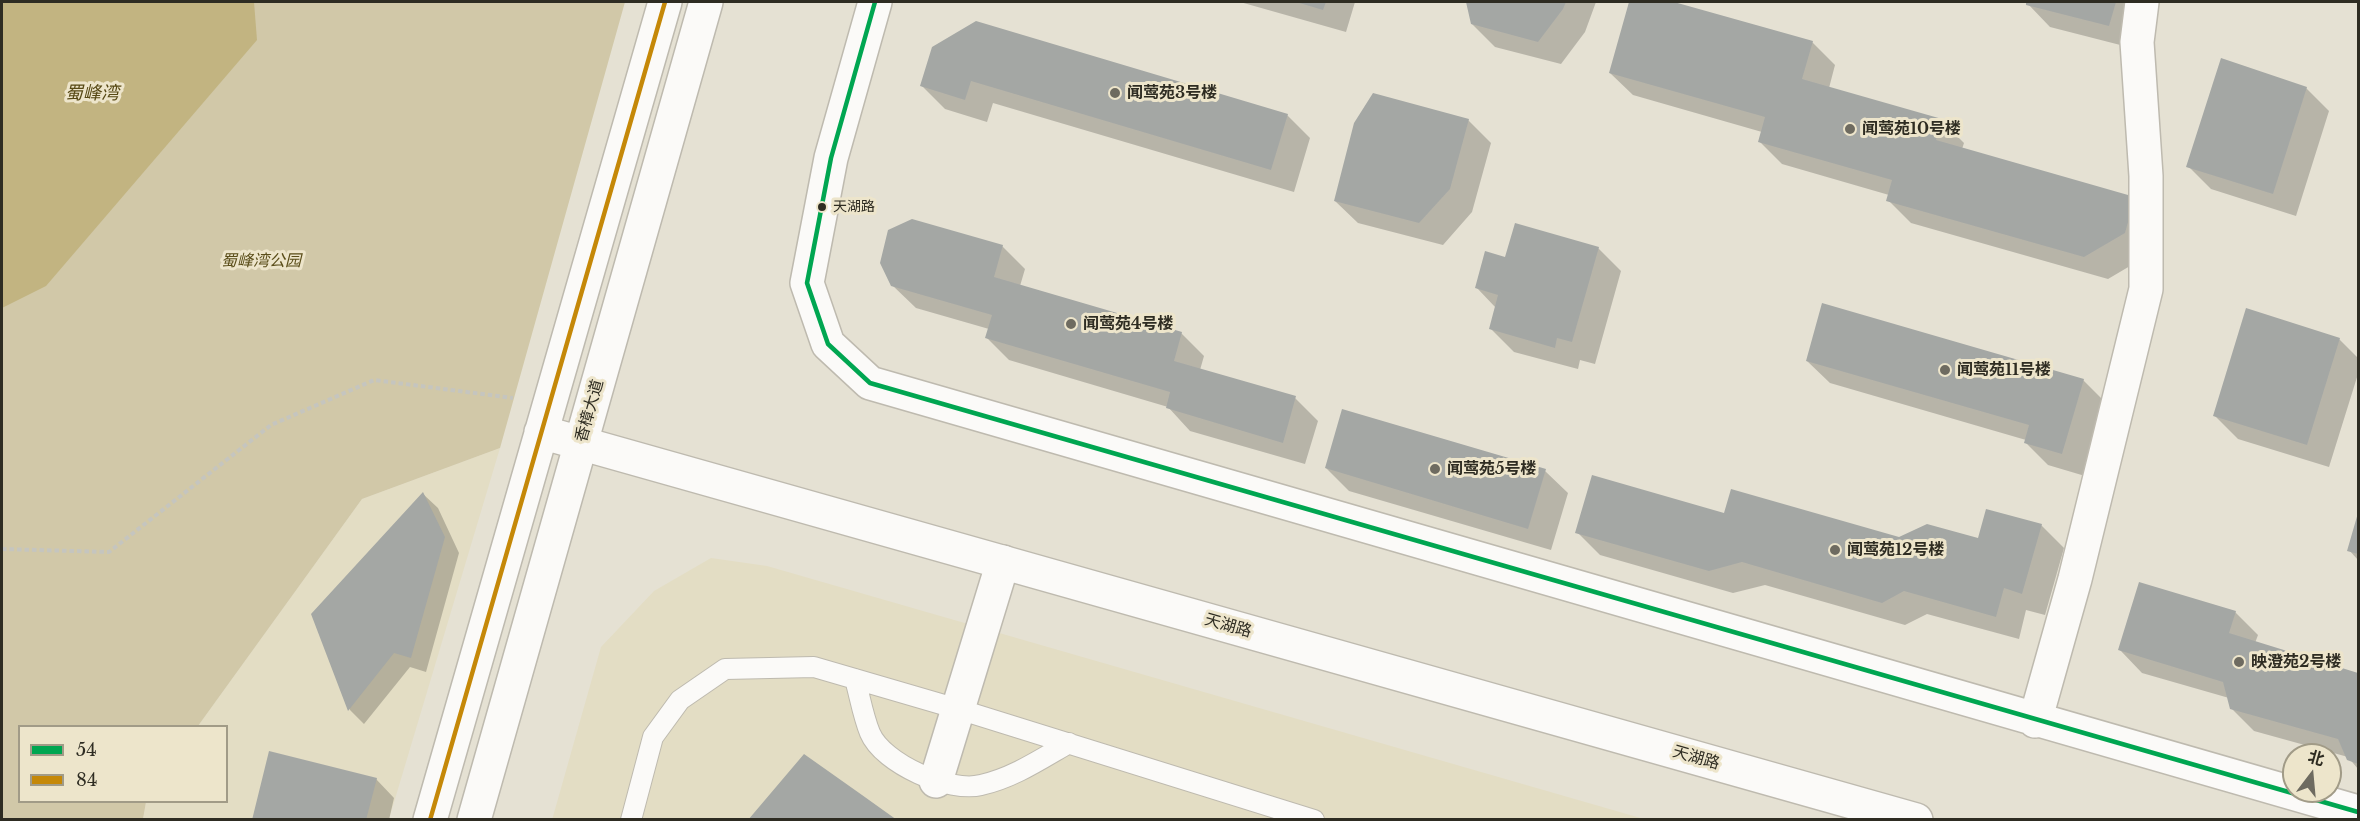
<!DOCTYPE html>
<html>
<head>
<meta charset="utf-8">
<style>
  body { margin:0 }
  #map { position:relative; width:2360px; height:821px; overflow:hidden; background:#e5e1d3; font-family:"Libre Baskerville","Noto Sans SC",serif }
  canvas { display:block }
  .frame { position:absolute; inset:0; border:3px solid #2e2c22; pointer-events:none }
  .legend { position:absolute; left:18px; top:725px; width:210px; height:78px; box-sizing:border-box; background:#ede5cb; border:2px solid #a19b87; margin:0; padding:8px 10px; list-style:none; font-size:18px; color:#2e2c22 }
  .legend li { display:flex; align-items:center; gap:12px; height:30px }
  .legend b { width:30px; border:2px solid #a19b87 }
  .north { position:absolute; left:2282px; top:743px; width:60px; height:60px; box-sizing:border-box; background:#ede5cb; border:2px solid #a19b87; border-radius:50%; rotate:16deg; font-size:16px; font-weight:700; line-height:24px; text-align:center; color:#2e2c22 }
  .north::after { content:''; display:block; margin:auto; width:21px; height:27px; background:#6e6b60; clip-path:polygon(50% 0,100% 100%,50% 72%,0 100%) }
</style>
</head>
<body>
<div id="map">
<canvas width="2360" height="821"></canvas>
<div class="frame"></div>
<ul class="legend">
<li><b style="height:8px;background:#00a651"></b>54</li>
<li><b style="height:8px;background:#c58808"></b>84</li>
</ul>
<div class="north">北</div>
</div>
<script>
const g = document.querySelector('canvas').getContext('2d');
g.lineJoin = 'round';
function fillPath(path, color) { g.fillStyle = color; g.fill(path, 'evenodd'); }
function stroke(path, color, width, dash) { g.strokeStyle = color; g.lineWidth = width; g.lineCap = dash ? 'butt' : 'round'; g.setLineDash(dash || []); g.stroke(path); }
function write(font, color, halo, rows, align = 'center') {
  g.font = font + ' "Libre Baskerville","Noto Sans SC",serif'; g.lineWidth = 6; g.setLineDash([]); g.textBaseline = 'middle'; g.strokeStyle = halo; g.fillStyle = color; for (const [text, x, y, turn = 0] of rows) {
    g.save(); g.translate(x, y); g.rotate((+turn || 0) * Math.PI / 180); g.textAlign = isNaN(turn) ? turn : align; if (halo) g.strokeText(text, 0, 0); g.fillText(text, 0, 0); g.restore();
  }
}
fillPath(new Path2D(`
  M500,448L389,819L143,820L146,802H226V726H198L362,499Z
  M711,558L767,566L1644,819L552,820L601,647L654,591Z`), '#e3ddc4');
fillPath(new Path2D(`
  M2,2H625L500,448L362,499L198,726H20V802H146L143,819L2,820Z`), '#d1c8a8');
fillPath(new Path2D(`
  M2,2H254L257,40L46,286L2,308Z`), '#c2b481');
fillPath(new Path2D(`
  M1240,2H1355L1346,32Z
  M1467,2H1596L1585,32L1561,64L1495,47L1472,24Z
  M1631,2H1669L1812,42L1835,65L1829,88L1941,120L1964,143L1962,149L2135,198L2147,256L2108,279L1911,223L1888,200L1889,195L1782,164L1759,141L1762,132L1633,95L1610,73Z
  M2019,2H2136L2132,48L2050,27L2027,3Z
  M934,48L1287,115L1310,138L1294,192L993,103L987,122L945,109L922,86Z
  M2306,88L2329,111L2296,216L2211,189L2188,166Z
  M1468,120L1491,143L1472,212L1443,245L1358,223L1335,201Z
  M1002,246L1025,269L1020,286L1181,333L1204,356L1200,370L1295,398L1318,421L1305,464L1190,431L1168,407L1009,360L986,337L989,329L916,308L892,285Z
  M1598,248L1621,271L1595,364L1580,360L1578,369L1514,352L1491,329L1496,308L1477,288Z
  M2339,339L2358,358V374L2329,467L2238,439L2215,416Z
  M1807,361L2083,380L2106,403L2085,476L2048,465L2026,443V440L1830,383Z
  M1326,468L1545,471L1568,493L1551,550L1349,491Z
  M423,494L438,508L459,553L426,672L410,667L364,724L350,710L313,614Z
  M1725,515L1899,539L1980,540L2041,525L2064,548L2045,615L2026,610L2019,639L1927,614L1905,625L1765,585L1733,593L1600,555L1577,532Z
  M2358,516V560L2349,550Z
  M2235,612L2258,635L2255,643L2358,675V769L2348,757L2254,731L2231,708L2229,698L2142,673L2120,650Z
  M376,779L394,798L389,820H253Z`), '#0003');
fillPath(new Path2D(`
  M1296,2H1326L1323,10Z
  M1466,2H1566L1563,9L1538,42L1471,24Z
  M1629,2H1674L1813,41L1802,79L1942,119L1936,140L2135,197L2125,233L2084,257L1886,201L1892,180L1758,142L1765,117L1609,73Z
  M2026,2H2116L2109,26L2026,5Z
  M976,21L1288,114L1271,170L971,81L965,100L920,86L932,47Z
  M2221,58L2307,87L2273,194L2186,167Z
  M1373,93L1469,119L1450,189L1419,223L1334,201L1354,123Z
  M912,219L1003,245L994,277L1182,332L1174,361L1296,396L1283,443L1166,408L1170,392L985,338L992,315L891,286L880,263L888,230Z
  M1515,223L1599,247L1572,342L1557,338L1555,348L1489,329L1498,295L1475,288L1485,251L1505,257Z
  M1822,303L2084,379L2062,454L2024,443L2029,425L1806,361Z
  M2246,308L2340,338L2307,445L2213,416Z
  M1342,409L1546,469L1528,529L1325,468Z
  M1592,475L1724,513L1731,489L1899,537L1927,524L1978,538L1986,509L2042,524L2022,594L2004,588L1996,617L1904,591L1882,603L1742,562L1709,571L1575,533Z
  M423,492L445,537L411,658L394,653L348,711L311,614Z
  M2358,513V554L2347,551Z
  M2139,582L2236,611L2229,633L2358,673V764L2347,760L2338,739L2230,709L2223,682L2118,650Z
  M269,751L377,778L366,820H252Z
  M804,754L862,795L897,820H748Z`), '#a4a7a4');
const service = new Path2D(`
  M855,679C860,697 863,716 870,733C883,764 950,793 981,785C1013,778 1041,759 1069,743
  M631,820L653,737L680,700L725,669L814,667L958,709L1314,820`);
const minor = new Path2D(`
  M875,2L831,158L807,283L828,344L870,383L2358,812
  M2035,721L2075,579L2146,289V176L2137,42L2142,2
  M936,781L1003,562`);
const tertiary = new Path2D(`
  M541,432L1916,820
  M430,820L665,2
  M474,820L706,2`);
stroke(service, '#bebaaf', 22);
stroke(minor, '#bebaaf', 36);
stroke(tertiary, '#bebaaf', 36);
stroke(new Path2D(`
  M2,549L109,552L271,425L374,380L513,398`), '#c5c5bf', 4, [4.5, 3]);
stroke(service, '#fbfaf8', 20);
stroke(minor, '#fbfaf8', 33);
stroke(tertiary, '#fbfaf8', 33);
stroke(new Path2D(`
  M875,2L831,158L807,283L828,344L870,383L2358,812`), '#00a651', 4.5);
stroke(new Path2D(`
  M430,820L665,2`), '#c58808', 4.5);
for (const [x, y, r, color] of [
  [1115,93,6,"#6e6b60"],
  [1850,129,6,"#6e6b60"],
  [822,207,5,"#2e2c22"],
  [1071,324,6,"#6e6b60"],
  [1945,370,6,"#6e6b60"],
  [1435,469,6,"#6e6b60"],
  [1835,550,6,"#6e6b60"],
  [2239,662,6,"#6e6b60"]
]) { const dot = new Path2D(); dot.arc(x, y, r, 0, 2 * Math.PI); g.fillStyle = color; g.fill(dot); stroke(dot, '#ede5cb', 2); }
write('14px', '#2e2c22', '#ede5cb', [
  ["天湖路",833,207]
], 'left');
write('bold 16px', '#2e2c22', '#ede5cb', [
  ["闻莺苑3号楼",1127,93],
  ["闻莺苑10号楼",1862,129],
  ["闻莺苑4号楼",1083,324],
  ["闻莺苑11号楼",1957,370],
  ["闻莺苑5号楼",1447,469],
  ["闻莺苑12号楼",1847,550],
  ["映澄苑2号楼",2251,662]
], 'left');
write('italic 16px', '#5b4e1a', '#ede5cb', [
  ["蜀峰湾公园",261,261]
]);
write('16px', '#2e2c22', '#ede5cb', [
  ["香樟大道",590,411,-74],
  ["天湖路",1228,626,16],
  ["天湖路",1696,758,16]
]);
write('italic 18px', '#574915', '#ede5cb', [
  ["蜀峰湾",92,94]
]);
</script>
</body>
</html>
